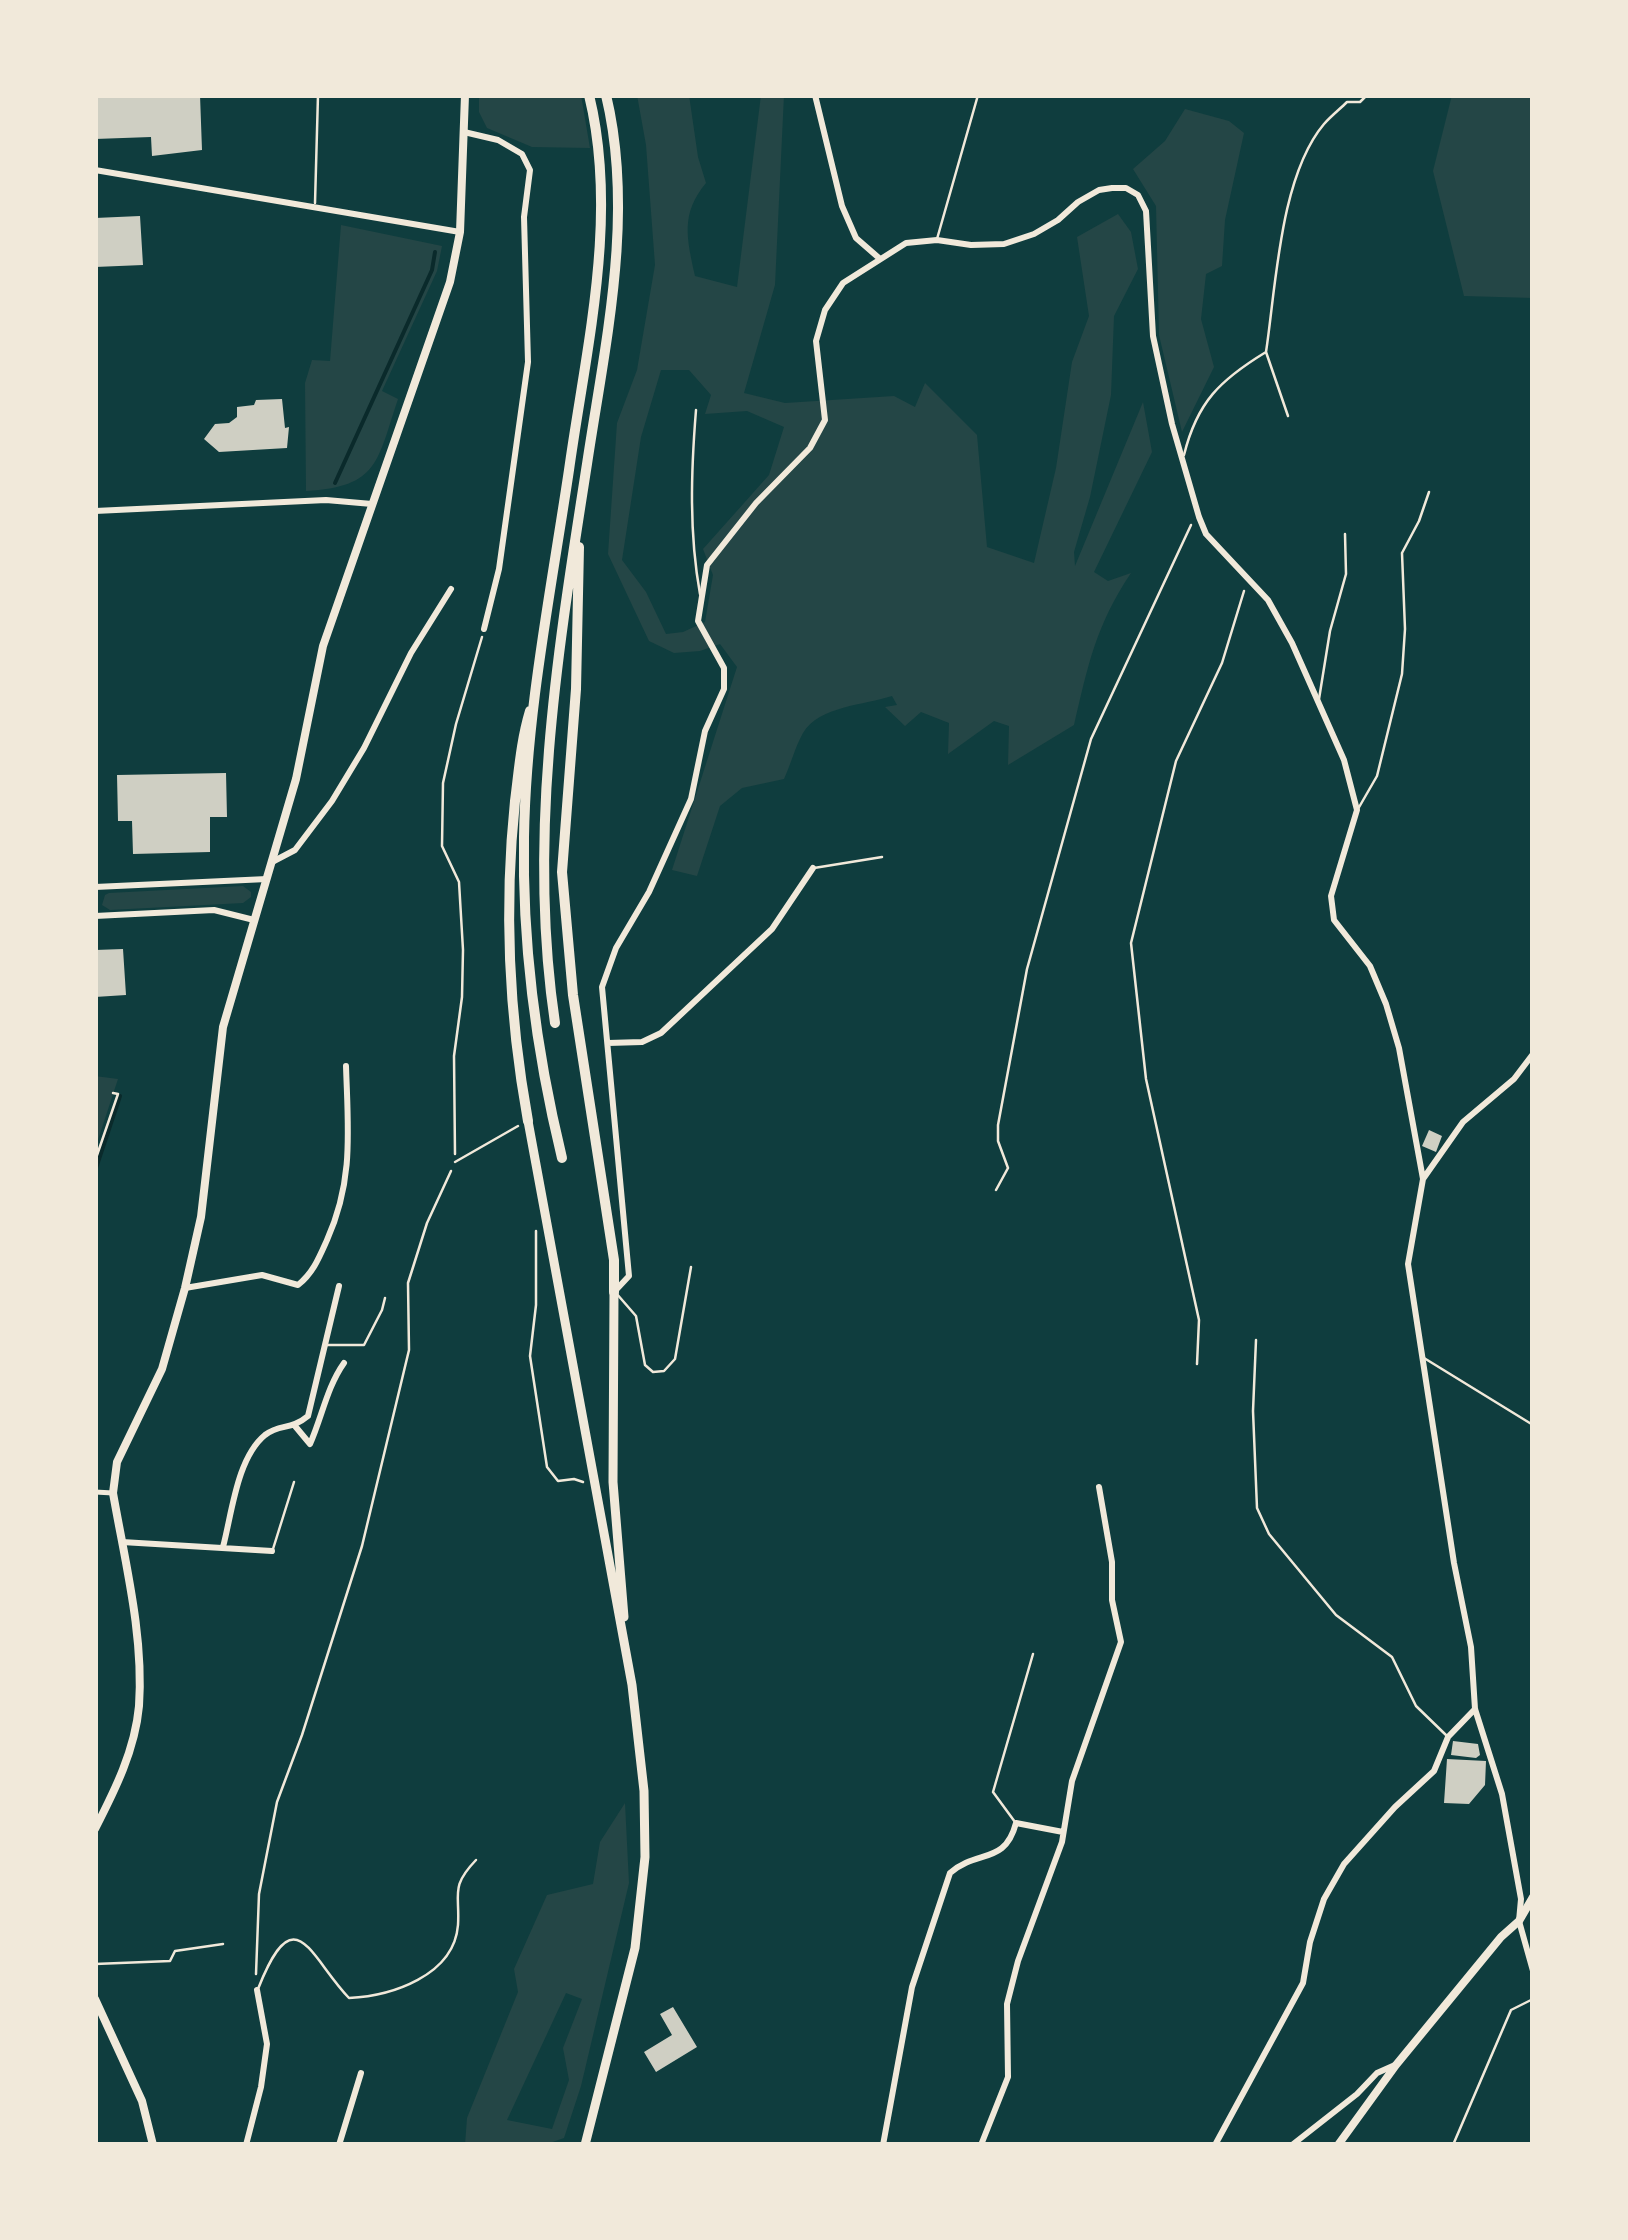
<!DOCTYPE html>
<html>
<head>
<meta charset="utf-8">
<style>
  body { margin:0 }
  #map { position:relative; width:1628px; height:2240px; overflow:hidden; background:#0f3d3e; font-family:"Fira Sans",sans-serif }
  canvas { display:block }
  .frame { position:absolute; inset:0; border:98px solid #f1e9da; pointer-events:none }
</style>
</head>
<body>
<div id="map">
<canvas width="1628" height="2240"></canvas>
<div class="frame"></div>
</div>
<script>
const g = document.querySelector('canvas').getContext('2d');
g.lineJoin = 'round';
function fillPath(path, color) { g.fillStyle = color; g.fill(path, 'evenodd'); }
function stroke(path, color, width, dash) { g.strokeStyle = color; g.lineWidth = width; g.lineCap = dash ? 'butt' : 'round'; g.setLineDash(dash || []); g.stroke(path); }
fillPath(new Path2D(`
  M479,95H581L590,148L532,147L487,128L479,112Z
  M637,95H689L698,157L706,183C680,214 687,239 695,276L737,287L761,95H784L775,285L744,393L785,403L894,396L915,407L925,383L977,435L987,547L1034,563L1056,468L1072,362L1089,316L1077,237L1118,214L1131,232L1138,269L1114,316L1111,395L1090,497L1074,552L1075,566L1143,402L1152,452L1094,572L1108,581L1131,573C1096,625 1088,665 1074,725L1008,765L1009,726L994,721L948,754L949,723L921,712L905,726L885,707L897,705L892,696C865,705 819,706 803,733C795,747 791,764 784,779L742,788L720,806L697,876L672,870L737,667L720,644L700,651L674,653L649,641L608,554L617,423L637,370L655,265L646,145ZM661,370H689L711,395L705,414L747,411L784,427L769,475L703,549L713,575L705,622L683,632L666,634L646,592L622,560L641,437Z
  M1452,95H1533V298L1464,296L1433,171Z
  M1185,109L1229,121L1244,133L1225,220L1222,266L1206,274L1201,319L1214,367L1182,432L1159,335L1156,206L1133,169L1165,141Z
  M341,225L442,246L437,271L382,391L398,399C377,461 379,487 306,491L305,383L312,360L330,361Z
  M243,886L251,892V897L243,903L110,910L102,905L105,895L109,893Z
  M95,1076L118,1079L95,1149Z
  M625,1803L629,1883L581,2086L564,2138L544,2145H465L467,2118L518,1992L514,1969L547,1895L593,1884L600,1842ZM566,1993L582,1999L563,2048L569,2080L552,2129L507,2120Z`), '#244646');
stroke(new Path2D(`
  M335,483L432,270L435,252
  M95,1171L120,1096`), '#0a2a2b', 4);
fillPath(new Path2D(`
  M95,95H200L202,150L152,156L151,137L95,139Z
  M140,216L143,265L95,267V218Z
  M282,399L285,428L289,427L287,448L219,452L204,439L215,424L229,423L237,417V407L254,405L256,400Z
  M226,773L227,817H210V852L133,854L132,821H118L117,775Z
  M123,949L126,995L95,997V950Z
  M1429,1130L1442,1136L1436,1152L1422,1146Z
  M1453,1741L1478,1744L1480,1755L1476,1758L1451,1755Z
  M1447,1759L1486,1761L1485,1785L1469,1804L1444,1803Z
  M673,2007L697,2047L656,2072L644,2052L672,2035L660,2014Z`), '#cfcfc3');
stroke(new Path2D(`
  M455,1154L454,1056L462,997L463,950L459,882L442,846L443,783L456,724L482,637
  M95,1161L118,1094L113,1093
  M996,1190L1008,1168L998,1141V1125L1027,969L1091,739L1191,525
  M536,1231V1305L530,1356L547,1467L558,1481L574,1479L583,1482
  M1197,1364L1199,1320L1146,1079L1131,943L1176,761L1222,663L1244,591
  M256,1974L259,1894L277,1802L302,1735L362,1546L409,1350L408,1283L427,1223L451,1171`), '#f1e9da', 2.5);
stroke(new Path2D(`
  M315,203L318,95
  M937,239L978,95
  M1266,352C1276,286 1280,176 1324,124C1331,116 1340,109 1347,102H1360L1367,95
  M696,410C691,472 689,533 700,594
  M1184,455C1197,402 1220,380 1266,352L1288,416
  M1319,699L1330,631L1346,574L1345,534
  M1358,809L1377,776L1402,674L1405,629L1402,553L1419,521L1429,492
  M814,868L882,857
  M455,1162L518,1126
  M616,1293L636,1316L645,1365L653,1372L664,1371L675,1359L691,1267
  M1256,1340L1253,1411L1257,1508L1269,1534L1336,1615L1392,1657L1416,1706L1447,1736
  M326,1345H364L382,1310L385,1298
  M1424,1358L1533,1425
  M273,1549L294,1482
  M1015,1822L993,1792L1033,1654
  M95,1964L170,1961L175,1951L223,1944
  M258,1989C295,1895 309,1956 349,1998C391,1996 454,1976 458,1925C460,1894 450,1887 476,1860
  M1453,2145L1511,2010L1533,1999`), '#f1e9da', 2.5);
stroke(new Path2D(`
  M95,1492L113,1493`), '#f1e9da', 5);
stroke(new Path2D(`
  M815,95L842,206L856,238L879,258
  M464,132L498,140L522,154L530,170L524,217L528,362L499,569L484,629
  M95,170L460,232
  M95,511L326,500L372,504
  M274,861L295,850L332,801L364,748L411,653L451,589
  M95,887L267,879
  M95,916L214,910L254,920
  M608,1043L642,1042L661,1033L772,929L813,868
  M1533,1054L1514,1079L1463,1122L1423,1179L1408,1264L1454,1563L1471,1647L1475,1709L1502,1794L1521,1899L1519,1921L1533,1971
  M185,1288L262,1275L298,1285C313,1273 319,1258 327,1240C354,1180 348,1130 346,1066
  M614,1292L629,1276L602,987L616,948L649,892L691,799L705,731L724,689V668L698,621L707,565L756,503L810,448L825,420L816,341L825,310L843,283L906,243L937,240L971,245L1004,244L1034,234L1058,220L1078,202L1099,190L1112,188H1126L1138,195L1146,211L1153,336L1172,424L1199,517L1206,534L1268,600L1292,643L1344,760L1357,810L1331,896L1334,920L1370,966L1386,1004L1399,1048L1423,1179
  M295,1426L310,1444C322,1417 327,1387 344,1363
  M122,1542L272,1551
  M223,1547C232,1513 237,1458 265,1435C281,1423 290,1431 308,1416L339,1286
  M246,2145L261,2087L267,2044L257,1990
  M339,2145L361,2073
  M883,2145L912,1987L950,1873C978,1849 1005,1865 1016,1823L1063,1832
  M981,2145L1008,2077L1007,2004L1018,1961L1062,1842L1072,1781L1121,1642L1112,1600V1562L1099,1487
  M1215,2145L1303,1983L1310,1942L1324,1899L1344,1864L1395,1807L1434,1771L1448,1737L1475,1709
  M1292,2145L1357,2094L1377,2073L1395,2065`), '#f1e9da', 6);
stroke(new Path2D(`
  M95,1829C115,1790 135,1750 139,1706C144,1636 125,1562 113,1493L117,1462L162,1369L185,1288L201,1217L223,1027L296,779L323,646L450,282L460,232L465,95
  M95,1999L142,2101L153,2145
  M1338,2145L1396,2065L1501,1937L1519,1921L1533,1897`), '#f1e9da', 8);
stroke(new Path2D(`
  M528,1121L632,1685L644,1791L645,1857L635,1948L585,2145
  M614,1292L613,1482L624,1617`), '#f1e9da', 9);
stroke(new Path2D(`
  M579,547L576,689L562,872L573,995L614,1260V1292
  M555,1023C527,836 558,649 587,464C605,344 635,215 606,95
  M528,1121C509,1016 504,907 515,801C519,770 521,741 530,711
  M562,1158C536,1051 522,948 524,837C526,714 551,591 569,470C586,348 619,217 589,95`), '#f1e9da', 10);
</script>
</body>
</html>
